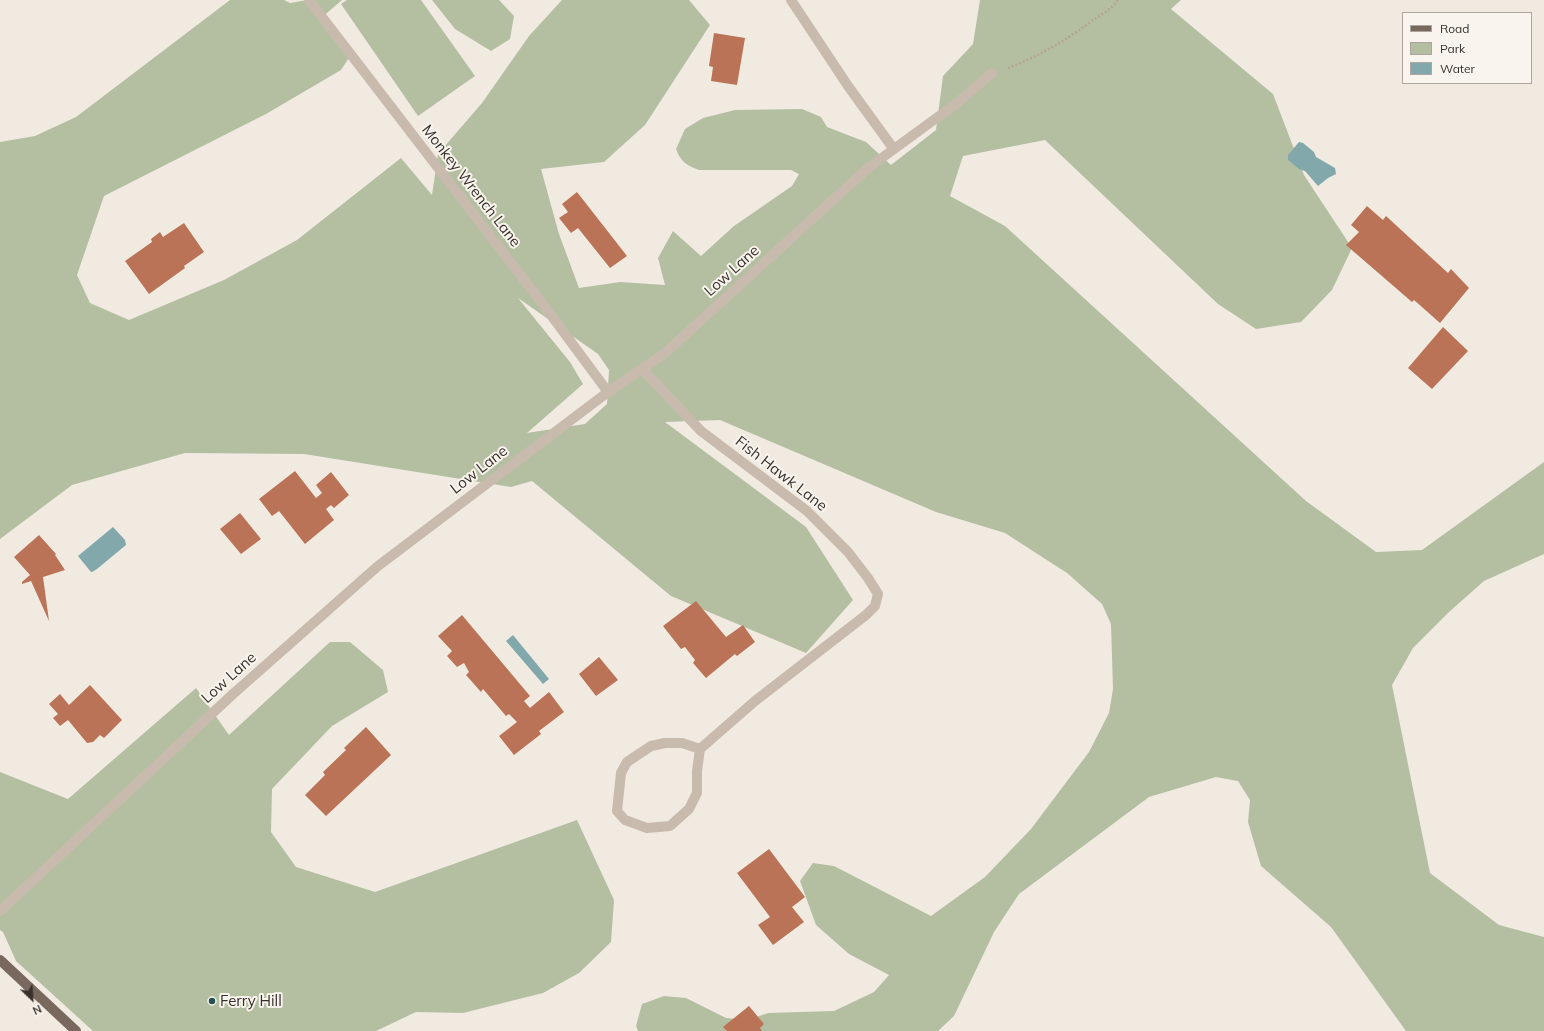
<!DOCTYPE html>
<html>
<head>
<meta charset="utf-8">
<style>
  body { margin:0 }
  #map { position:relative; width:1544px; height:1031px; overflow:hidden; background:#f1eae1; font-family:Mulish,sans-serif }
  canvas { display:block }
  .legend { position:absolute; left:1402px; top:12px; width:130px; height:72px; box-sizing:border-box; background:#f9f4ed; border:1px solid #aca69f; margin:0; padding:5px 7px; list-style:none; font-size:12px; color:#38302b }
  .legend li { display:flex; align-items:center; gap:8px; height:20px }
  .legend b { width:20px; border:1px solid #aca69f }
  .north { position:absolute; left:12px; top:979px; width:40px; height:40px; -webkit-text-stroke:3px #f9f4ed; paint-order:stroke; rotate:155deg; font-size:11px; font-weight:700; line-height:16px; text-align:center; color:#38302b }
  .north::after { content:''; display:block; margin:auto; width:14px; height:18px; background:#38302b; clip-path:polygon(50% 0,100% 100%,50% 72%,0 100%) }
</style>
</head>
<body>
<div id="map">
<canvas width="1544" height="1031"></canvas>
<ul class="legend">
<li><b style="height:5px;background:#78685e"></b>Road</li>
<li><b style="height:11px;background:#b4bfa2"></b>Park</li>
<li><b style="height:11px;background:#82a8ac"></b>Water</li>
</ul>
<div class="north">N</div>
</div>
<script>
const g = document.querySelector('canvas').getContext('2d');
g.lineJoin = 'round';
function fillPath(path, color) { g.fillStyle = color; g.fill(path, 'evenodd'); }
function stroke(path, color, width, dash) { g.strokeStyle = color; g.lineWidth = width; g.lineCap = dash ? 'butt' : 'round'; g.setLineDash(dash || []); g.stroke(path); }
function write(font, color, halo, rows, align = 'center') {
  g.font = font + ' Mulish,sans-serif'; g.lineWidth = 4; g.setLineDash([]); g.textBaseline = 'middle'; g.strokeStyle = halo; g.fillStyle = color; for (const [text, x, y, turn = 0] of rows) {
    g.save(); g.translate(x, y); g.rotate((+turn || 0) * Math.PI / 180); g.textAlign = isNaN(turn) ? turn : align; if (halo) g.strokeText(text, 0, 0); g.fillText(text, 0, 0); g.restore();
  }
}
fillPath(new Path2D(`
  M230,0H284L290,3L307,0H342L320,19L350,56L341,70L266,114L104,196L77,275L90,303L129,320L224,280L297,240L401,158L432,195L438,154L482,103L529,36L562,0H689L710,25L645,125L604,162L541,169L559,234L579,288L620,282L665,285L658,258L673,231L701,256L734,226L792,186L799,174L791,170H699C686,165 681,162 676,149L685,129L703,118L735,110L802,109L821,117L827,127L866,142L891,165L936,130L943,76L973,44L980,0H1181L1171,9L1273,94L1304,175L1352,248L1332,290L1301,322L1256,329L1218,304L1045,140L963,156L950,196L1005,226L1306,501L1376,552L1422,550L1544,462V554L1484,581L1449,612L1413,648L1392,685L1430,873L1499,925L1544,937V1031H1406L1331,927L1261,866L1248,822L1250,800L1238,781L1216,777L1149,797L1019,894L994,932L954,1016L938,1031H638L636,1026L642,1004L664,996L686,998L726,1018L748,1020L768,1013L834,1011L874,992L889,975L849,954L816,925L800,881L813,863L834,866L931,916L985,877L1031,829L1089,752L1109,713L1113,689L1111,624L1102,604L1067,573L1005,533L936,512L720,420L665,422L806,527L853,600L806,653L671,596L532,481L511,487L304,454L185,453L72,485L0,539V142L35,136L76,117ZM518,298L598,354L609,370L607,404L585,424L527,433L583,384L570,362Z
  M347,0H421L475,76L418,116L341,4Z
  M432,0H499L514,16L510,39L491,51L455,29Z
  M330,642H350L383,670L388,692L332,726L272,789L271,832L296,867L375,892L577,820L614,900L611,942L579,973L543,993L463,1013L416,1012L376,1031H93L16,961L3,932L0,930V772L68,799L196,688L229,735Z`), '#b4bfa2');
fillPath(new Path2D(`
  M1299,142L1303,143L1314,152L1316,157L1335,168L1336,174L1328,178L1318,186L1305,171L1299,169L1288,160V155Z
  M113,527L125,540L126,545L97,569L92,572H91L78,556Z
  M513,635L549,679L543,684L506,641Z`), '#82a8ac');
fillPath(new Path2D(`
  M714,33L745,38L737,85L711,81L713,67L709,66Z
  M577,192L627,256L610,268L578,228L571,233L559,218L568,212L562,204Z
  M1367,206L1383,220L1386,216L1448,273L1451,269L1469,288L1440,323L1414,300L1412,302L1346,245L1359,232L1351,225Z
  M184,223L204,252L184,266L185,268L149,294L125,261L152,242L151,239L160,232L163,237Z
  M1443,327L1468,351L1432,389L1408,368Z
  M295,471L316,498L322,493L316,485L331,472L349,495L334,508L331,505L326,509L334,520L305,544L279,511L272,516L259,499Z
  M240,513L261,539L241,554L220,529Z
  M39,535L56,554L55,555L65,570L43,577L49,621L31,581L22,584V582L30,575L14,557Z
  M696,601L726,637L743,625L755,642L737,656L735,654L706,678L693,663L695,660L685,647L681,649L663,626Z
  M462,615L530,696L524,701L530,708L549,692L564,712L539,731L541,734L514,755L499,736L517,722L509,714L506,716L483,689L481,692L466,675L469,672L464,663L457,667L447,656L452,651L438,636Z
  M599,657L618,680L596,696L579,674Z
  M90,685L122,720L104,738L100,735L93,742L87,743L68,720L60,726L53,718L58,714L49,704L60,694L69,705Z
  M366,727L391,755L326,816L305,795L325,775L323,772L346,750L344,748Z
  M769,849L805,897L792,907L804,922L773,945L758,925L770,917L737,873Z
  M749,1006L764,1024L760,1028L762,1031H727L723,1027Z`), '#ba7356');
stroke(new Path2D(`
  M1008,68C1038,57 1066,40 1092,21C1101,15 1111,9 1118,0`), '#b4a598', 2.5, [2, 2]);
stroke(new Path2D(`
  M309,0L545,307L608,392
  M791,0L848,86L893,148
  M642,369L701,431L807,511L848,552L868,578L878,594L875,606L866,615L755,701L700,749
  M665,743H682L700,749L697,771V793L689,809L670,826L647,828L625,820L617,811L621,773L627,762L651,746Z
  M0,911L233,694L378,566L608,392L664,354L868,168L957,103L992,73`), '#c8bbae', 10);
stroke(new Path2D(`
  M0,960L76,1031`), '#78685e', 10);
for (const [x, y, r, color] of [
  [212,1001,4,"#255055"]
]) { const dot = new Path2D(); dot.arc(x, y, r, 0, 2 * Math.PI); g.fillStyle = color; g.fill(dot); stroke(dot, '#f9f4ed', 1.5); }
write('15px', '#38302b', '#f9f4ed', [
  ["Monkey Wrench Lane",471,186,52],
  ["Low Lane",732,271,-42],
  ["Low Lane",479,470,-38],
  ["Fish Hawk Lane",781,474,38],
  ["Low Lane",229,678,-42]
]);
write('15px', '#38302b', '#f9f4ed', [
  ["Ferry Hill",220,1001]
], 'left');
</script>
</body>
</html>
